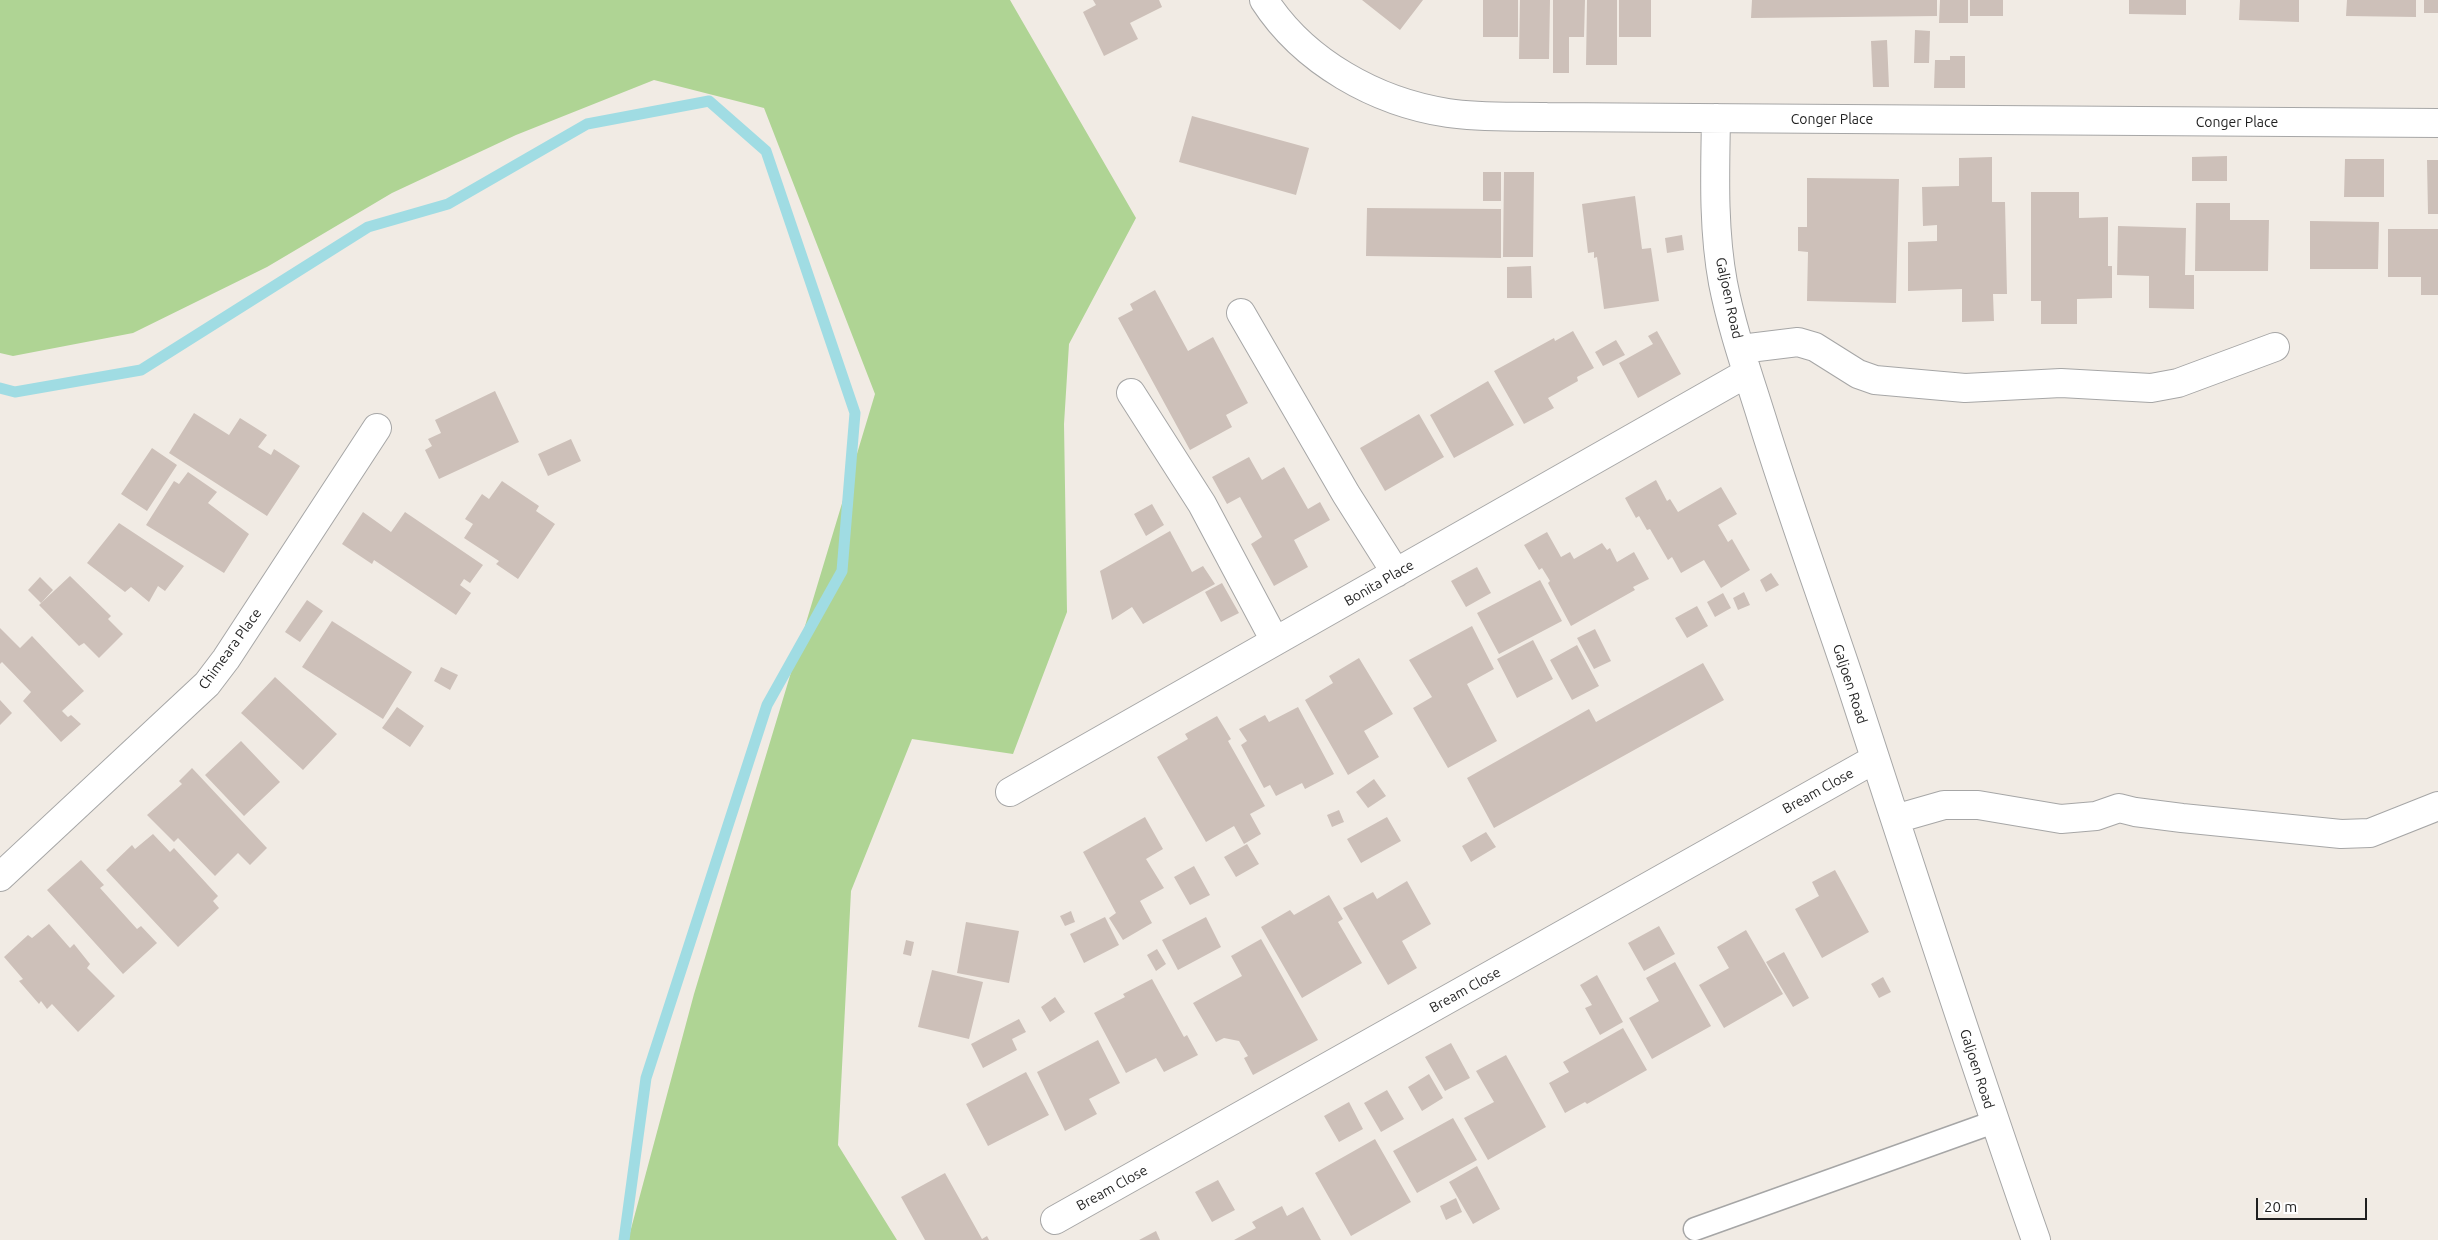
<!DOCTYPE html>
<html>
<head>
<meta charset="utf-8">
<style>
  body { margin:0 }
  #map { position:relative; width:2438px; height:1240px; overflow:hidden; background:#f1ebe4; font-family:Ubuntu,sans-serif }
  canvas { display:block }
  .scale { position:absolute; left:2256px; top:1198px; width:111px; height:22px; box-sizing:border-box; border:2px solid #1f1f1f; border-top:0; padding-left:6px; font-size:15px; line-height:18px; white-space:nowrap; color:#1f1f1f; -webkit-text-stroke:4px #fff; paint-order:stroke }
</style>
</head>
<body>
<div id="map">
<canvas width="2438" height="1240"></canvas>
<div class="scale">20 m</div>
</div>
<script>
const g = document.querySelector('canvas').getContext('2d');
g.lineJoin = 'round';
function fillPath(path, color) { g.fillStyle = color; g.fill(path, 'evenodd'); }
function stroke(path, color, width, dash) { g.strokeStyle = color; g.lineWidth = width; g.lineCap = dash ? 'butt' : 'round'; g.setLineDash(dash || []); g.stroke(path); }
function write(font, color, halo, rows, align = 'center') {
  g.font = font + ' Ubuntu,sans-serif'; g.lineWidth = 5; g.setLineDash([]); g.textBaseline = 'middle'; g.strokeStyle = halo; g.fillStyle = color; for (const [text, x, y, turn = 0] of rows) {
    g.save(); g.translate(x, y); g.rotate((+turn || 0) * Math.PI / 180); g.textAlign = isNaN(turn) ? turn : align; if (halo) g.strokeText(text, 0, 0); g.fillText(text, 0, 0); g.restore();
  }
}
fillPath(new Path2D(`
  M0,0H1010L1136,218L1069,344L1064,424L1067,612L1013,754L912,739L851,891L838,1145L897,1240H628L694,994L875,394L764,108L654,80L516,135L392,193L267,267L133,333L13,356L0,353Z`), '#afd494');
stroke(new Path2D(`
  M0,388L15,392L141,370L368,227L448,204L587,124L709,101L766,151L855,413L842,571L767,705L646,1078L624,1240`), '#a0dce3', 11);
fillPath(new Path2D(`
  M1093,0H1159L1162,7L1130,23L1138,39L1104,56L1083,12L1096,5Z
  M1362,0H1423L1400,30Z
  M1483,0H1518V37H1483Z
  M1520,0H1550L1549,59H1519Z
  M1553,0H1585L1584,37H1569V73H1553Z
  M1587,0H1617V65H1586Z
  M1619,0H1651V37H1619Z
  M1752,0H1937V16L1751,18Z
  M1940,0H1968V23H1939Z
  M1970,0H2003V16H1970Z
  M2129,0H2186V15L2129,14Z
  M2240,0H2299V22L2239,20Z
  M2347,0H2416V17L2346,16Z
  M2424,0H2438V13H2424Z
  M1915,30L1930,31L1929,63H1914Z
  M1887,40L1889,87H1873L1871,41Z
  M1950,56H1965V88H1934L1935,60H1950Z
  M1192,116L1309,148L1296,195L1179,162Z
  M2227,156V181H2192V157Z
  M1992,157V202H2005L2007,294H1993L1994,321L1962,322V289L1908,291V242L1937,241V225L1923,226L1922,187L1959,186V158Z
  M2345,159H2384V197H2344Z
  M2427,160H2438V214H2428Z
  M1483,172H1501V201H1483Z
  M1504,172H1534L1533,257H1503Z
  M1807,178L1899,179L1896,303L1807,301L1808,252L1798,251V227H1807Z
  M2031,192H2079V218L2108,217V266H2112V298L2077,299V324H2041V301H2031Z
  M1635,196L1642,249L1651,248L1659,301L1604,309L1597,257L1594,258V252L1588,253L1582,204Z
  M2196,203H2230V220H2269L2268,271H2195Z
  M1367,208L1501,209V258L1366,256Z
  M2310,221L2379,222L2378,269H2310Z
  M2118,226L2186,228L2185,275H2194V309L2149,308V276L2117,275Z
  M2388,229H2438V295H2421V277H2388Z
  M1682,235L1684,250L1667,253L1665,238Z
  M1531,266L1532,298H1507V267Z
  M1155,290L1188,351L1213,337L1248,403L1226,415L1232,427L1190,450L1118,318L1133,310L1130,304Z
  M1573,331L1594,368L1577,377L1578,381L1548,398L1554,408L1524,424L1494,371L1554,338L1555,341Z
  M1657,331L1681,374L1638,398L1619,363L1653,344L1648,336Z
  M1616,340L1625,355L1603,366L1595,352Z
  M1488,381L1514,425L1454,458L1430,415Z
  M495,391L519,442L439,479L425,450L432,446L428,439L441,433L435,420Z
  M194,413L229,435L240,418L267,435L258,447L271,455L274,449L300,466L267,516L169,453Z
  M1419,414L1444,457L1385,491L1360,448Z
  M571,439L581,461L548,476L538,454Z
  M152,448L177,465L147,511L121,494Z
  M1249,457L1262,480L1284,467L1308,509L1320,502L1330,520L1294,540L1308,567L1274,586L1251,544L1262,537L1240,497L1227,504L1212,477Z
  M188,472L217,492L208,503L249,534L224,573L146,525L174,481L179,484Z
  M1656,480L1667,501L1670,499L1678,512L1721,487L1737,514L1718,525L1728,542L1732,539L1750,570L1721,588L1704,560L1681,573L1672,557L1668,560L1650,529L1647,530L1639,516L1636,518L1625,498Z
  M502,481L539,506L536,511L555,524L518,579L496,564L499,561L464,538L473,524L465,519L482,494L489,499Z
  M1152,504L1164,525L1146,536L1134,514Z
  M363,512L391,532L405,512L483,565L470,583L464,579L460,585L471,593L456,615L374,560L372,564L342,544Z
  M119,523L184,566L165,591L158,586L149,602L131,587L125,592L87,563Z
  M1170,531L1192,572L1203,566L1215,584L1143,624L1132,607L1112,620L1100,571Z
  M1547,532L1561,557L1570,552L1574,559L1602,543L1607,550L1610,548L1617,562L1634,552L1649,579L1633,587L1635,590L1571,626L1548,583L1550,581L1542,568L1539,570L1524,545Z
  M1477,567L1491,593L1466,607L1451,581Z
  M1771,573L1779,585L1766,592L1760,580Z
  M70,576L111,616L108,619L123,634L99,658L84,643L79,646L39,605Z
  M40,577L53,590L41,603L28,590Z
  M1540,580L1562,621L1499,654L1477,613Z
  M1222,583L1239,613L1221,622L1205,592Z
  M1744,592L1750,605L1738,610L1733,598Z
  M1723,593L1731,608L1715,617L1707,602Z
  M307,600L323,611L300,642L285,632Z
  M1697,606L1708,626L1687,638L1675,618Z
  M332,621L412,672L383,719L302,667Z
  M1472,626L1494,669L1467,684L1497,741L1448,768L1413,708L1432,697L1409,660Z
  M0,628L20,648L32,636L84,691L62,711L68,717L71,715L81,724L61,742L23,701L31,692L2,662L0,664Z
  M1595,629L1611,661L1594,669L1577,638Z
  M1533,640L1553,679L1517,698L1497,659Z
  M1577,645L1599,686L1572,700L1550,660Z
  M1359,658L1393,714L1364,731L1379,757L1348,775L1305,700L1333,683L1329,676Z
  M1703,663L1724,700L1494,828L1467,778L1589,709L1596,722Z
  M441,667L458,675L450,690L434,681Z
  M275,677L337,734L303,770L241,713Z
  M0,700L12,713L0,725Z
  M397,707L424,726L410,747L382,728Z
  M1298,707L1334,774L1305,789L1302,783L1276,796L1270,785L1264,788L1241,745L1247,741L1239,729L1265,715L1269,722Z
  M1217,716L1231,739L1228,741L1265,806L1250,814L1261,834L1244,844L1234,826L1206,842L1157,757L1188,739L1185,734Z
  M241,741L280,782L244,816L205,775Z
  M192,768L267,848L250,865L238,853L215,876L178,838L174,842L147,815L182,784L179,781Z
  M1374,779L1386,796L1368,808L1356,792Z
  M1339,810L1344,822L1332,827L1327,815Z
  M1145,817L1163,849L1146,859L1164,888L1140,901L1152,923L1123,940L1109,918L1116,913L1083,852Z
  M1387,817L1401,841L1361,863L1347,839Z
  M1486,832L1496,847L1471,862L1462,846Z
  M153,834L170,852L174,848L218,896L213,901L219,908L178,947L106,870L132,845L135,849Z
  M1247,844L1259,864L1236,877L1224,857Z
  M81,860L104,885L100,888L137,929L141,926L157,943L123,974L47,890Z
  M1194,866L1210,895L1190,905L1174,877Z
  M1835,870L1869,932L1822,958L1795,909L1819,896L1812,882Z
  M1407,881L1431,924L1402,941L1417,968L1388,985L1343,908L1373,892L1377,899Z
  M1329,895L1343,919L1338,922L1362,963L1302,998L1261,927L1290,910L1294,915Z
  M1071,911L1075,922L1065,926L1060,916Z
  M1105,917L1119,945L1084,963L1070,934Z
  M1206,917L1221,947L1178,970L1162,940Z
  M966,922L1019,931L1009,983L957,973Z
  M49,924L70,948L74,944L90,964L87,968L115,996L78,1032L52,1004L47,1009L41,1001L39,1004L19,981L23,979L4,957L28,935L32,938Z
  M1659,926L1675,954L1644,971L1628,943Z
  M1746,930L1783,994L1724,1028L1699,985L1729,968L1717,947Z
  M1261,939L1318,1040L1253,1075L1244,1058L1248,1056L1239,1041L1224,1038L1216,1042L1193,1003L1242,976L1231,956Z
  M906,940L914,942L911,956L903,954Z
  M1157,949L1166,964L1156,971L1147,955Z
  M1784,952L1809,998L1793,1007L1766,962Z
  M1675,962L1711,1026L1652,1059L1629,1018L1659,1001L1646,978Z
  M932,970L983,982L969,1039L918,1027Z
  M1597,975L1623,1022L1600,1035L1585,1008L1592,1005L1580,985Z
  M1883,977L1891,992L1879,998L1871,984Z
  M1152,979L1184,1037L1187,1035L1198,1055L1164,1072L1156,1058L1126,1073L1094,1013L1125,997L1123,994Z
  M1055,997L1065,1012L1050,1022L1041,1007Z
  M1019,1019L1026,1032L1012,1039L1017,1050L983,1068L971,1044Z
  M1623,1028L1647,1070L1587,1104L1585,1102L1565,1113L1549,1083L1569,1072L1563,1062Z
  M1098,1040L1120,1083L1089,1099L1097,1114L1065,1131L1037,1072Z
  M1451,1043L1470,1078L1445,1091L1425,1057Z
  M1506,1055L1546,1127L1488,1160L1464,1118L1494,1102L1476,1071Z
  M1026,1072L1049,1115L988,1146L966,1104Z
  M1429,1074L1443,1098L1422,1111L1408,1087Z
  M1387,1090L1404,1119L1381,1132L1364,1103Z
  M1349,1102L1363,1129L1339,1142L1324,1116Z
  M1453,1118L1477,1160L1417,1193L1393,1151Z
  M1375,1139L1411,1202L1351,1236L1315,1173Z
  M1477,1166L1500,1209L1473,1224L1449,1182Z
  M945,1173L982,1239L987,1236L989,1240H925L901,1197Z
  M1218,1180L1235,1210L1212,1222L1195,1192Z
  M1456,1198L1462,1212L1446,1220L1440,1206Z
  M1282,1206L1287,1216L1303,1207L1321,1240H1234L1256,1228L1252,1222Z
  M1156,1231L1160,1240H1139Z`), '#cdc0b9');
const lane = new Path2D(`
  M1695,1229L1994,1122`);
const street = new Path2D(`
  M1264,0C1304,62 1376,102 1448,113C1480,118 1514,116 1547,117L2438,123
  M1716,118C1715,173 1713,229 1723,283C1732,329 1748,374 1762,419C1789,507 1821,594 1850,681C1911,868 1971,1055 2036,1240
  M1241,313L1346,494L1396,573
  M1741,349L1798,342L1815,347L1858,374L1875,380L1965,388L2061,383L2151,388L2178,383L2275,347
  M1131,393L1202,504L1275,641
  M1010,792L1747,373
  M1895,819L1944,805H1978L2061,819L2096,816L2119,808L2135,812L2182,818L2341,834L2370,833L2438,806
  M0,877L207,684L226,659L377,428
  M1055,1220L1875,759`);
stroke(lane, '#a6a6a6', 25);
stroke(street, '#a6a6a6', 30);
stroke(lane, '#fff', 22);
stroke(street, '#fff', 28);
write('14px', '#1f1f1f', '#fff', [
  ["Conger Place",1832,119],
  ["Conger Place",2237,122],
  ["Galjoen Road",1729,298,78],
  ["Bonita Place",1379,583,-30],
  ["Chimeara Place",230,649,-54],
  ["Galjoen Road",1850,684,72],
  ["Bream Close",1818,791,-29],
  ["Bream Close",1465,990,-29],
  ["Galjoen Road",1977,1069,72],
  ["Bream Close",1112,1188,-29]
]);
</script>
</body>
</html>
